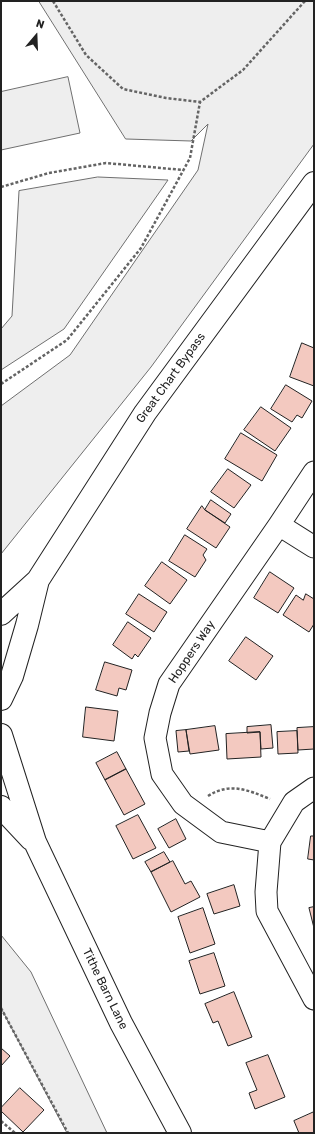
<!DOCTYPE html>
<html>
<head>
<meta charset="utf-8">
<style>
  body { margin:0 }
  #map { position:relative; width:315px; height:1134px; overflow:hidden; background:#fff; font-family:Rubik,sans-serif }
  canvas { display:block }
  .frame { position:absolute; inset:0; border:2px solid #222; pointer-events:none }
  .north { position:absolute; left:16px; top:16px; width:40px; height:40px; -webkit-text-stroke:3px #fff; paint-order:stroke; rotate:19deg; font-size:11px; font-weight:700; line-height:16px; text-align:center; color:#222 }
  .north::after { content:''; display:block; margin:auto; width:14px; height:18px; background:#222; clip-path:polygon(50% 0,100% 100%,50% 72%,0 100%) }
</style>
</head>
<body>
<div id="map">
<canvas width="315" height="1134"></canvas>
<div class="frame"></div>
<div class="north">N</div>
</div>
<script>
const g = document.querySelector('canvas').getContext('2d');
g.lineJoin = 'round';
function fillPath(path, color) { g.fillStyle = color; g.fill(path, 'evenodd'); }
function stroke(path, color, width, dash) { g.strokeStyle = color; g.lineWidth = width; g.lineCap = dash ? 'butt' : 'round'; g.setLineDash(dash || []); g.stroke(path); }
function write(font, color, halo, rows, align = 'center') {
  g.font = font + ' Rubik,sans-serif'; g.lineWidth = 3; g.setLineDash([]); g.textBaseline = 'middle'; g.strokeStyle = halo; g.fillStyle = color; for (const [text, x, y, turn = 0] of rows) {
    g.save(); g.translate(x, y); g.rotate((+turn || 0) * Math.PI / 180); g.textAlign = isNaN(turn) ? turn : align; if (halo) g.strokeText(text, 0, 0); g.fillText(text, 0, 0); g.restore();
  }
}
const green = new Path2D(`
  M39,1H314V144L151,367L1,554V406L70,355L198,170L208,124L191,141L126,139Z
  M68,77L80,133L1,150V92Z
  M98,177L168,180L64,329L1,370V329L12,316L19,191Z
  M1,935L31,972L107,1133H67L1,1008Z`);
fillPath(green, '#eee');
stroke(green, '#6f6f6f', 1);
const building = new Path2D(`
  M302,343L314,348V386L290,377Z
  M286,385L312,401L302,418L297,415L292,422L271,409Z
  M261,407L291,428L275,451L244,430Z
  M241,433L277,455L262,481L225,459Z
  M228,469L251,485L234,508L211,492Z
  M211,500L231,514L225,523L205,510Z
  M202,506L205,510L230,527L216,548L187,529Z
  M185,535L207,549L203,555L206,560L195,577L169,561Z
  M162,562L187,580L170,604L145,586Z
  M270,572L294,588L278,613L254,598Z
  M139,594L167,612L154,632L126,614Z
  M306,594L314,599V624L309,632L283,615L296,595L303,600Z
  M128,622L151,638L138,657L135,654L132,659L113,645Z
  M246,637L273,656L256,680L229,661Z
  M105,662L132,670L126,690L119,688L117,696L96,690Z
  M86,707L118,711L114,741L83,737Z
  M271,725L273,748L261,749L260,732L247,733V727Z
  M215,726L219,750L190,754L186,730Z
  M314,727V749L298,750L297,728Z
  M186,730L189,751L178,752L176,731Z
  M297,731L298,753L278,754L277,732Z
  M260,732L261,757L227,759L226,734Z
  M117,752L126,769L105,780L96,763Z
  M126,769L145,804L124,815L105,780Z
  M138,815L156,848L133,859L116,826Z
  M176,819L186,839L169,848L158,829Z
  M311,836H314V860L308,859Z
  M164,852L170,862L151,872L145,862Z
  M173,861L185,884L191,881L200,897L171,912L151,872Z
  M234,885L240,906L214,914L207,894Z
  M314,907V928L309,908Z
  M203,908L215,944L190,953L178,917Z
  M214,953L225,986L200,994L189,961Z
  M234,992L252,1037L228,1046L218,1021L213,1023L205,1004Z
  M1,1048L10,1056L1,1066Z
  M268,1055L285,1097L255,1109L249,1093L257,1090L246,1063Z
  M20,1088L44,1110L23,1132L1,1111V1108Z
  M314,1112V1133H299L294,1121Z`);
fillPath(building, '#f3c9c0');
stroke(building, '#222', 1);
const street = new Path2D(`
  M279,525L314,547
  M314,788L294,802L270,842L266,892L267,911L314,999
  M270,842L221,832L183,804L162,774L155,738L160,713L169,684L279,525L314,472`);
const secondary = new Path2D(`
  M1,735L35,842L121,1023L180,1133
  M1,807L31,839`);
const primary = new Path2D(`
  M1,614L38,580L145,413L314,183
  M1,699L12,676L27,625L38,580`);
stroke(street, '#222', 23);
stroke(secondary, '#222', 24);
stroke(primary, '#222', 24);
stroke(new Path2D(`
  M53,1L86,55L123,89L166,98L200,102L243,70L305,1
  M1,187L49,173L106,163L183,170
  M1,384L67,340L141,248L190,158L200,102
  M208,796C230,782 248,790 270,799
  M1,1008L68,1133
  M1,1121L15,1133`), '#646464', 2.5, [3, 2]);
stroke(street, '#fff', 21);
stroke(secondary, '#fff', 22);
stroke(primary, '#fff', 22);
write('12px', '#222', '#fff', [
  ["Great Chart Bypass",171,378,-54],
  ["Hoppers Way",192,652,-56],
  ["Tithe Barn Lane",105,989,64]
]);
</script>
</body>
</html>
